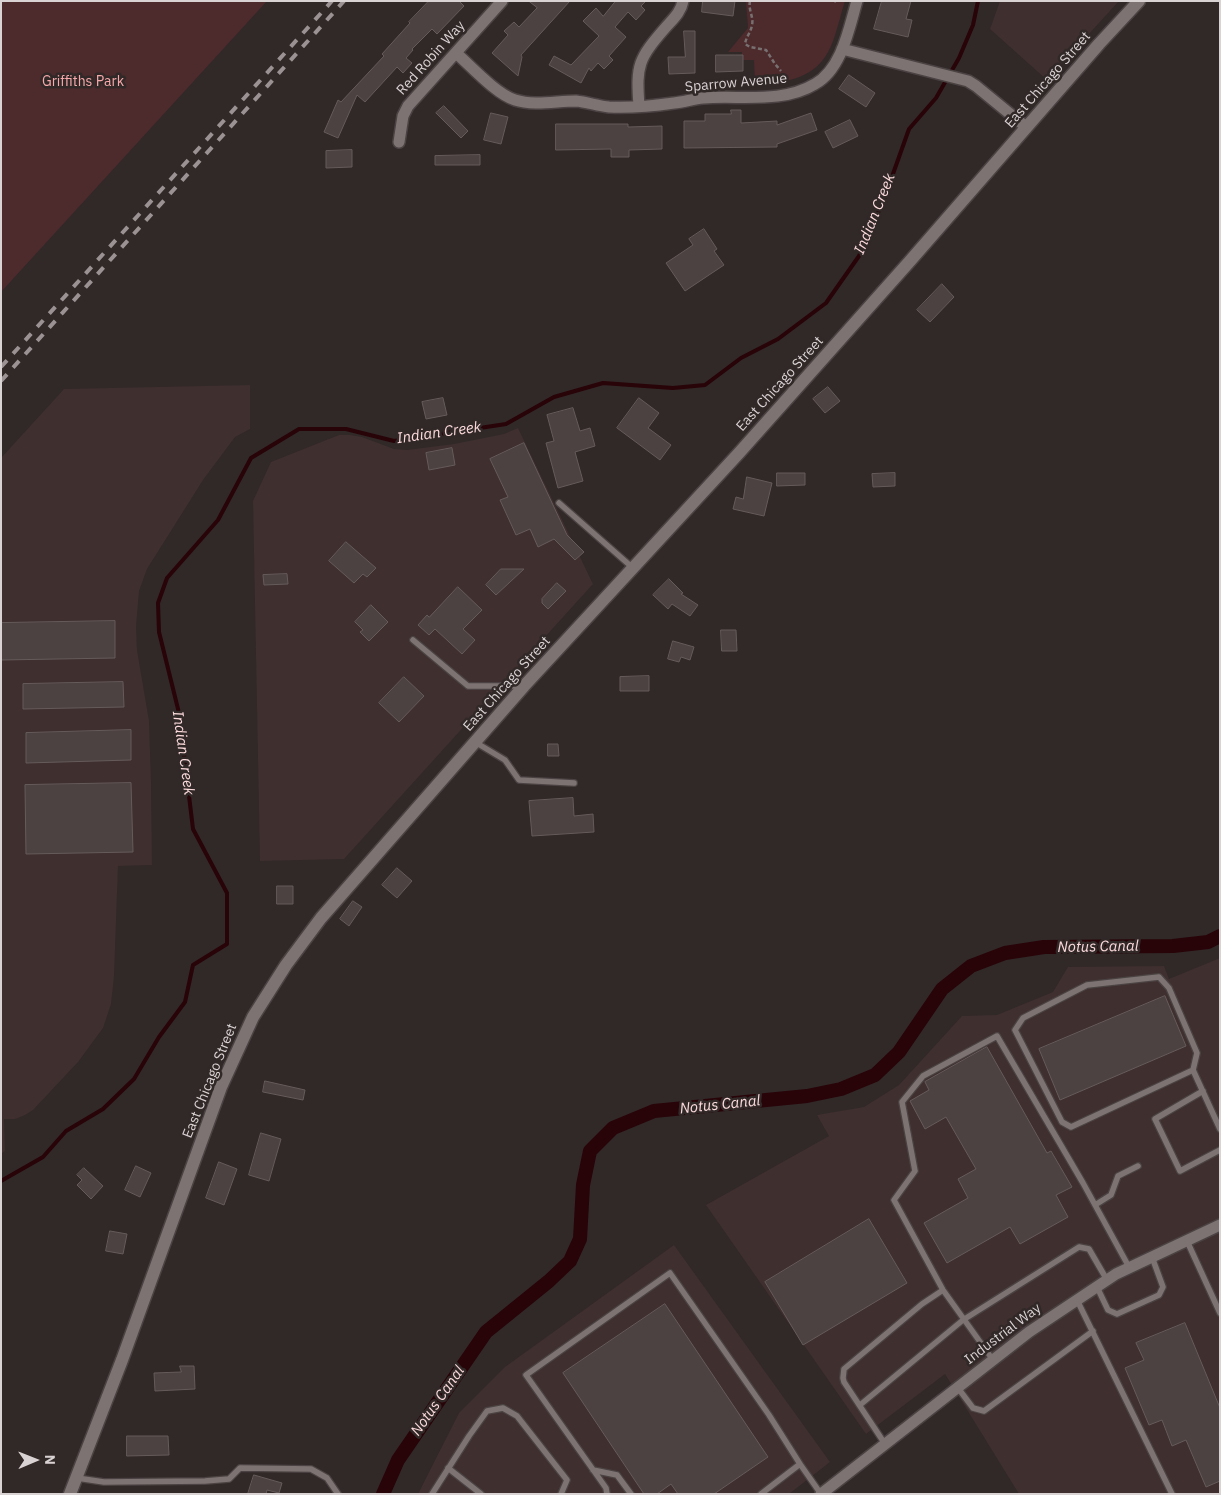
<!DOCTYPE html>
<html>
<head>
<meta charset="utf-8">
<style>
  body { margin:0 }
  #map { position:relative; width:1221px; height:1495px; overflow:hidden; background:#312828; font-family:"IBM Plex Sans",sans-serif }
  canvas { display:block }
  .frame { position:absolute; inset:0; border:2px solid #dad3d3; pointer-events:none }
  .north { position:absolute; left:10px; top:1435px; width:50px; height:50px; -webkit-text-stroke:4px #312828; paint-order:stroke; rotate:89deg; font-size:14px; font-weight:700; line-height:20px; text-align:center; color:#dad3d3 }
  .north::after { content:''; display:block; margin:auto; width:18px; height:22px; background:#dad3d3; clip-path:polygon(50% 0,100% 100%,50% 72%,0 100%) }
</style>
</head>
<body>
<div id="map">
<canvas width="1221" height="1495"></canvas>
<div class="frame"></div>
<div class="north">N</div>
</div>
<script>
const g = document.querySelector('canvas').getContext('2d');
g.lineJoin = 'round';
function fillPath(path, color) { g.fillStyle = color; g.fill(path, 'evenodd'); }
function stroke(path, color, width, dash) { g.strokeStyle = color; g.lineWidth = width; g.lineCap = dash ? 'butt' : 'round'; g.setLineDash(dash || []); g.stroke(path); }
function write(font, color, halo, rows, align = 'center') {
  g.font = font + ' "IBM Plex Sans",sans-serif'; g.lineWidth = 5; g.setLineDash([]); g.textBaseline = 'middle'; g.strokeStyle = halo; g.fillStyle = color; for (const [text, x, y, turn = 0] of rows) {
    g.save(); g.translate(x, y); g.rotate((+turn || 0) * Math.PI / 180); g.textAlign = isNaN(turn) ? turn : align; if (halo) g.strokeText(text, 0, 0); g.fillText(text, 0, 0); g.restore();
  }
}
fillPath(new Path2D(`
  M1000,1H1119L1047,80L990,29Z
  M250,385V429L235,437L203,480L147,569L139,591L136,627L137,650L149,721L151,782L152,865L118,866L114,976L111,1004L103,1028L78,1062L33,1110L25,1115L15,1119H4L5,1151L1,1154V458L64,389Z
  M518,428L593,584L344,859L260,861L253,501L271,462L339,435H350L362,437L394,449L407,450L454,444L504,434Z
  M1220,958V1494H1019L945,1374L866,1434L706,1205L829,1136L817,1115L864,1107L899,1085L962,1016L997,1015L1053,992L1068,967L1164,966L1169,979Z
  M674,1245L830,1462L789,1494H418L459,1413L505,1367Z`), '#3f2f2f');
fillPath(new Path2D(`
  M1,1H267L1,292Z
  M746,1H845C840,16 837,32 831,46C817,79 786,83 755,84L754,60H742V52H728L748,28Z`), '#4d2a2c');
stroke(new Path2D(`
  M1,1181L43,1157L66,1131L103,1109L134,1079L159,1037L185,1002L193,965L227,944V893L193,829L179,713L159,632L158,603L167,578L218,520L251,458L299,429H346L394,441L506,424L554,397L603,383L673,388L705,385L741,358L778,339L826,303L859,256L884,199L909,129L936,98L959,58L973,25L978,1`), '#280307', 4);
stroke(new Path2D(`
  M383,1494L398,1460L486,1332L549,1281L570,1261L580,1239L583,1185L590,1151L613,1128L654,1111L807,1096L841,1089L875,1075L899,1052L942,989L971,966L1005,953L1044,947L1173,946L1208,942L1220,936`), '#280307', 14);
const building = new Path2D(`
  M429,1H459L464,6L437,34L432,29L412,49L413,50L406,58L412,63L403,73L397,67L365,102L357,95L338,138L324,132L338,100L341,102L384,56L382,54L410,23L409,22Z
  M529,1H570L521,55L522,57L518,76L492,53L508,35L504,31L514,22L519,27L537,8Z
  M616,1H646L641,6L645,10L636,20L628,12L615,27L626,37L609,56L613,60L604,69L598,63L591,71L589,68L581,83L549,65L554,56L571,65L599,36L583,21L596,8L603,16Z
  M703,1H735L733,16L702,12Z
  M882,1H911L906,19L912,20L908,37L874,29Z
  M684,31H695V73L669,74L668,57H685Z
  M716,55H743V71L716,72Z
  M849,75L875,93L866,107L839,89Z
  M444,106L468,131L461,138L436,113Z
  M731,110H741V123L777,121V125L811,113L817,130L777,144V147L684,148V121H705V114H731Z
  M491,113L508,117L501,144L484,140Z
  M850,120L858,136L833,148L825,132Z
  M556,124H628V127L662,126V149L629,150V157H611V149L556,150Z
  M352,150V167L326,168V151Z
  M480,155V165H435V156Z
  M704,229L717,249L714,251L724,265L685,291L666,263L693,245L689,239Z
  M942,284L954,297L930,322L917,310Z
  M828,387L840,401L825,413L813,399Z
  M443,398L447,415L426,419L422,402Z
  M639,398L659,413L648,428L671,445L660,460L617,428Z
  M573,408L580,431L590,428L595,446L575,452L583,481L558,488L546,443L554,441L547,415Z
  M524,443L567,535L584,552L575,560L554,539L538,547L530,529L516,535L500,500L508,497L490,459Z
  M452,448L455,465L429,470L426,453Z
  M777,473H805V485L777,486Z
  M895,473V486L873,487L872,474Z
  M747,477L772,483L764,516L733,509L736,497L743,499Z
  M346,542L376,568L367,577L363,574L354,583L329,561Z
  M501,569H524L496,595L486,585Z
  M287,574L288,584L264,585L263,575Z
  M669,579L683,593L681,594L698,605L690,616L672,604L668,609L653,595Z
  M557,583L566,591L548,609L542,603V599Z
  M458,587L482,610L463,629L475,640L462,654L435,629L429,635L418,625L427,615L429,617Z
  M371,605L388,622L369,641L360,632L363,630L355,622Z
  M115,621V658L1,660V623Z
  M721,630H736L737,651H722Z
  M673,641L694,647L690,660L681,657L679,662L668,659Z
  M649,676V691H620V677Z
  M404,677L424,696L399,722L379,703Z
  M123,682L124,707L23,709V684Z
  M131,730V760L26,763V733Z
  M548,744H558L559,756H548Z
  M131,783L133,852L26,854L25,785Z
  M573,798L574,816L593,814L594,832L532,836L529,801Z
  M397,868L412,881L397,898L382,885Z
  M277,886H293V904H277Z
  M353,901L362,907L349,926L340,919Z
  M1165,996L1186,1046L1060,1100L1039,1049Z
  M987,1047L1047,1153L1051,1151L1072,1187L1056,1195L1068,1217L1020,1244L1010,1227L947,1263L924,1223L968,1198L958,1179L976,1169L946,1117L925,1129L910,1101L929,1090L925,1082Z
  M265,1081L305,1090L303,1100L263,1092Z
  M261,1133L281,1139L269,1181L249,1175Z
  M219,1162L237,1169L224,1205L206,1198Z
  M136,1166L151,1173L140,1197L125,1190Z
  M84,1168L103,1186L91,1199L77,1185L82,1180L77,1175Z
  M869,1219L907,1283L803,1345L765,1282Z
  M110,1231L127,1234L123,1254L106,1251Z
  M665,1304L768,1457L714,1494H678L671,1484L657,1494H644L563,1373Z
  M1185,1323L1220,1408V1481L1206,1487L1186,1440L1172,1446L1162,1420L1149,1425L1125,1368L1144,1360L1136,1343Z
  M180,1366H194L195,1389L155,1391L154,1373L181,1372Z
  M127,1436H168L169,1455L127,1456Z
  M254,1475L282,1483L279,1493L267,1490L266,1494H248Z`);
fillPath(building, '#4c4242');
stroke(building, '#665b5b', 1);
const service = new Path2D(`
  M559,503L633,568
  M413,640L468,686H522
  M475,742L505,760L519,780L574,783
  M1193,1070L1071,1127L1062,1122L1015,1030L1023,1018L1087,985L1159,977L1169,988L1197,1053L1193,1070L1220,1129
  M1203,1091L1155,1119L1180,1171L1220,1150
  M1095,1205L1111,1195L1118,1176L1138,1166
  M1187,1241L1220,1313
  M1097,1287L1108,1310L1117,1314L1159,1295L1163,1287L1152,1257
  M1077,1300L1172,1494
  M993,1360L943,1290L894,1200L915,1171L902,1102L923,1076L997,1036L1083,1183L1129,1267
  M958,1388L973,1408L984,1411L1093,1331
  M860,1405L963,1320L1079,1247L1089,1249L1107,1280
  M885,1444L844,1382L843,1378L844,1369L922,1304L943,1290
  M800,1464L821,1494
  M448,1468L481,1494
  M593,1470L617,1475L631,1494
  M77,1478L104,1482L205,1481L229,1479L240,1468L311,1469L327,1478L338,1494
  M432,1494L469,1436L487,1411L503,1408L517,1416L567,1480L561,1494
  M607,1494L606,1488L526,1375L670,1273L769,1415L800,1464L761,1494`);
const minor = new Path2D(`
  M842,49L968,81L976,86L1026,127
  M456,53C471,66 496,94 515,100C534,106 556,101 576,101C587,102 598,106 609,107C630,108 653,106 674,103C684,102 693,99 703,98C740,95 782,104 815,84C842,69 849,28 857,1
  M639,106C636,65 638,59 666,27C673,19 681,12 683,1
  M399,142L403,116L408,106L502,1
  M821,1494L1029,1332L1116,1274L1220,1225`);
const tertiary = new Path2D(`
  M70,1494L122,1360L221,1087L253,1017L286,965L321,918L524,686L739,453L910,261L1099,44L1139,1`);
stroke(service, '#4b4343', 8);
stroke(minor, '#4b4343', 14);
stroke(tertiary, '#4b4343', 15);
stroke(new Path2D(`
  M750,1C748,10 754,17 752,25C751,32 746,37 745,44L750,47L766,50L775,64L781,71
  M835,1L836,2`), '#787070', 2.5, [4, 2.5]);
stroke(service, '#7e7373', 5.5);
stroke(minor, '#7e7373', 11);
stroke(tertiary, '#7e7373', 12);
stroke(new Path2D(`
  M1,367L332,1
  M1,381L344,1`), '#9b9393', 4, [9, 9]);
write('14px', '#dad3d3', '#312828', [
  ["Red Robin Way",431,58,-48],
  ["East Chicago Street",1048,80,-49],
  ["Sparrow Avenue",736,83,-5],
  ["East Chicago Street",780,384,-48],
  ["East Chicago Street",507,684,-48],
  ["East Chicago Street",210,1081,-68],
  ["Industrial Way",1003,1334,-37]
]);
write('14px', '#f8a9ab', '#312828', [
  ["Griffiths Park",83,82]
]);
write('italic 15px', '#fcdadb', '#312828', [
  ["Indian Creek",875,214,-68],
  ["Indian Creek",439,433,-8],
  ["Indian Creek",183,753,82],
  ["Notus Canal",1098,947,-1],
  ["Notus Canal",720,1105,-6],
  ["Notus Canal",438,1401,-55]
]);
</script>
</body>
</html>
